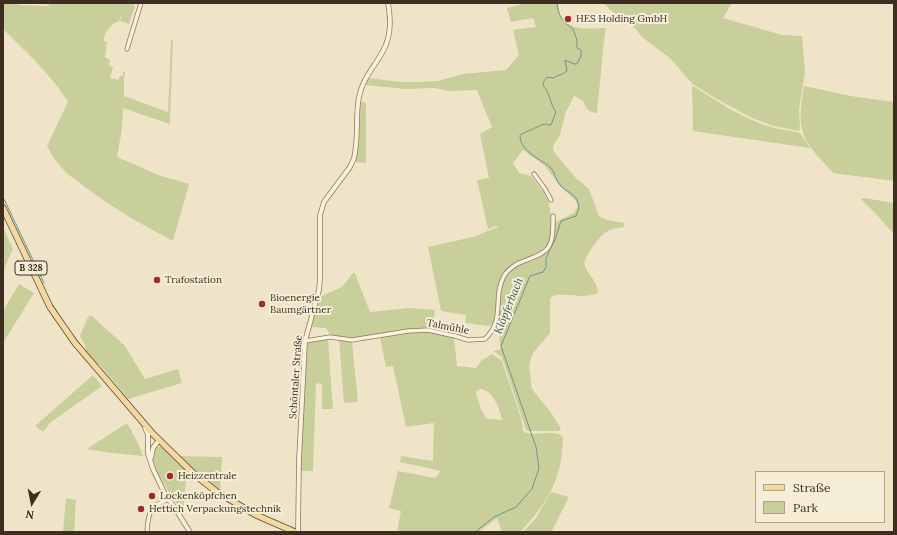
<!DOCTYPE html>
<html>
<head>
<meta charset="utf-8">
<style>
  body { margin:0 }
  #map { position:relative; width:897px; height:535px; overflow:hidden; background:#f0e4c8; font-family:Lora,serif }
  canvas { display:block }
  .frame { position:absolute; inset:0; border:4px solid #3d2e20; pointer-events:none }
  .legend { position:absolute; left:755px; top:471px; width:130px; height:52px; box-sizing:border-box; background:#f7eed8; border:1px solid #ada18e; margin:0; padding:5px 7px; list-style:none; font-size:12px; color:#3d2e20 }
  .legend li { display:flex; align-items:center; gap:8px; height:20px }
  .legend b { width:20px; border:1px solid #ada18e }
  .north { position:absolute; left:12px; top:483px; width:40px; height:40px; -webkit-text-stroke:3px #f7eed8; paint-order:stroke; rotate:190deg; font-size:11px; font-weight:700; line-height:16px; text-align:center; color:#3d2e20 }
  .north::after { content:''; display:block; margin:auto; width:14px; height:18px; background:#3d2e20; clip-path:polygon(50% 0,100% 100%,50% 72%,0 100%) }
</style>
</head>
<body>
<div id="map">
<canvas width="897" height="535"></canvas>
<div class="frame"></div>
<ul class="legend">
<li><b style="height:5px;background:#f3d9a0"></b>Straße</li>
<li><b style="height:11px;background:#c9cf9b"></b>Park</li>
</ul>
<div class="north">N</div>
</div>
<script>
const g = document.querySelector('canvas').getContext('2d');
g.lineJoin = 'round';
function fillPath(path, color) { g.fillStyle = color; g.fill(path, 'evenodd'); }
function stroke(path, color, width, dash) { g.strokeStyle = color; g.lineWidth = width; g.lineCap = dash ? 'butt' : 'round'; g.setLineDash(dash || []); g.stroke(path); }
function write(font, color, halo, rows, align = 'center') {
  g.font = font + ' Lora,serif'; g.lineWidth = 4; g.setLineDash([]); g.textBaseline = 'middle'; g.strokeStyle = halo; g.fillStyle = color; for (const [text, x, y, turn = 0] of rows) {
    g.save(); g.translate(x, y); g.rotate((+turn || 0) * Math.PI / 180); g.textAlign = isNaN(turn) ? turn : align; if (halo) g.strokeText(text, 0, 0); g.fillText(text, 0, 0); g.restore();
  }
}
fillPath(new Path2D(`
  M3,3H19L18,4L19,5L48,6L50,3H136L133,5L135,6L129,24L120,21L123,11L119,21L113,24L106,32L103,41L107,42L105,57L110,60L109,66L113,67L110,78L118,80L120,76L123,75V71L125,72L124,78V96L168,112L171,40H173L170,124L123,108L122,129L117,157L161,176L189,184L173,241C144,226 116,210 89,190C80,183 69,176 61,167C55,161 51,153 47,146L68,102C51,74 26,52 3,29Z
  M526,3H558C559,8 559,14 562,18C572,32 591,28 606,28L604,40L597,113C588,113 586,108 583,101L574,96L565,114L560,135L553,146L554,152L576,178L589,189L599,216L607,220L624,223V227C619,228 613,228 608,231C601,234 582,258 585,266C589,276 598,282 598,293C581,300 569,292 552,296L550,300V333L533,353L529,365L532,389L552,414L561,429L559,431H528L526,430L502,357L493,351L501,349L499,338L504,327L502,324L497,322C499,308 498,279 511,269C517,264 538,256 546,253L548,249L555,222L574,213L578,206L575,200L560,186L545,166L523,150L513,163L519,173L531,176L543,192L548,201L550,208L551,221L553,222L552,229L549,244L544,251L524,259L510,267L503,275L497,312L493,324L488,326L465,323L466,315L441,311L428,247L473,237L498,227L497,226L488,229L477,180L489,178L480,134L492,127L477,91L480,90L449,91L434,88L405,89L365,85L368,78L401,82H422L438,81L463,74L506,70L519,55L513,30L536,27L533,18L511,22L507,8Z
  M604,3H732L723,18L782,35L802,36L805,73L799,109L800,128L799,131L774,126L752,118L717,99L694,85L686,77L671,59L642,37L629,21L611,11Z
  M693,86C715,100 739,116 764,125C775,129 788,130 800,133L810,148L693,131L692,87Z
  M804,86L851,96L894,102V181L833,173C824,162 807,147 803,133C798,120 802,99 804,86Z
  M362,102L366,103V163L354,162L357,153L361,103Z
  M864,198L894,203V234L877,215L861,199Z
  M3,227L13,249L3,271Z
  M353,273H355L370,312L409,308L435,310L433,330L424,329L354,340L331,336L326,328L311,327L320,297L342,287Z
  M19,284L34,293L3,343V311Z
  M89,316H92L125,346L145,379L178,369L182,383L128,399L99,364L97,365L86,352L85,345L80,336L87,319Z
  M428,331L454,337L457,366L476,368L481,361L492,354L502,361L521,418L523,431C532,438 551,428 562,436L563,438C562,449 562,459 559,469C553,493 537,515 520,532H502L497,518L479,532H397L401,511L389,508L398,471L435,478L441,471L400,462L401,456L433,461L434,423L406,427L393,366L386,367L380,337L409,332ZM481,389C494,392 499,407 502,420L487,419L481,409L476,393V391Z
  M328,338L333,409H322V384L316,383L313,471H300L306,346L308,343Z
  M339,339L352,342L358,402L344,403Z
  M93,375L102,386L51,422L43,432L35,426Z
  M127,423L138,443L143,456L104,452L87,449Z
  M157,446L164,448L187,470L183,515L155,469L153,459L155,448Z
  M179,456L222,457L220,491L201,477Z
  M551,492L569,497L553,529L550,532H523L536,518Z
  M66,498L76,500L74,532H63Z`), '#c9cf9b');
stroke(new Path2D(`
  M3,197L44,283
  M23,256L29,270
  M50,301L58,313
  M72,334L80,344
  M475,532L494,517L516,507L532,489L539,468L536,447L501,346L530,276L543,272L546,267V259L549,251L555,240L561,221L576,216L579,208C578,193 568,194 560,185C556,180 555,173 551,168C540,158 520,152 520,135C521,134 542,125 544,124C546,124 548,125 551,125L556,112C549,102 551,95 543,85L544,81L547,77L553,78C558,75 562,75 567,71L565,60L574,64H577L581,56V50L577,48V40L573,29C563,22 558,16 557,3`), '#6f938a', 1);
const minor = new Path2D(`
  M127,49L141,3
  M534,174L545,189L551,200
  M305,341L330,337L352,340L408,331L428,330L455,336L468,340L485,339C506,319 492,298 504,276C507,271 512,267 517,264C525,260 540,256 545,251C554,244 553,227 553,216
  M147,532C148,512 150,506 169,499`);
const tertiary = new Path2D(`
  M145,428L148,434V454L153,469L165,494L176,510L190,532
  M151,458L153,448L159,440
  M298,532L299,460L305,341L319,290L320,278V215L324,202L350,167L354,158C359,138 355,117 359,97C363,77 374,68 383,51C391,37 391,19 388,3`);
const primary = new Path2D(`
  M3,208L50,307L75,343L153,434L195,475L217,492L256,515L295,532`);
stroke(minor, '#8d765c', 5);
stroke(tertiary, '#8d765c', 5.5);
stroke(primary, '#5b4430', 7);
stroke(minor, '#faf1dc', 3.5);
stroke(tertiary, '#faf1dc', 4);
stroke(primary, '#f3d9a0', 5.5);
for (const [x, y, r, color] of [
  [568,19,4,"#9e2a2b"],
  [157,280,4,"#9e2a2b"],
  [262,304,4,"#9e2a2b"],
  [170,476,4,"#9e2a2b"],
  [152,496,4,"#9e2a2b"],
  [141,509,4,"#9e2a2b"]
]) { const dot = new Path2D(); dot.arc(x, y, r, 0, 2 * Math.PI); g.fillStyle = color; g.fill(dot); stroke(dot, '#f7eed8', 1.5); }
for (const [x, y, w] of [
  [31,268,32]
]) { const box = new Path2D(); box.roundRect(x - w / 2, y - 7, w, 14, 3); g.fillStyle = '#f7eed8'; g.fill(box); stroke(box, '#3d2e20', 1); }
write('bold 9px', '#3d2e20', null, [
  ["B 328",31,268]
]);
write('10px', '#3d2e20', '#f7eed8', [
  ["HES Holding GmbH",576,19],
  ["Trafostation",165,280],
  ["Bioenergie",270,298],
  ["Baumgärtner",270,310],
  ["Heizzentrale",178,476],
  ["Lockenköpfchen",160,496],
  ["Hettich Verpackungstechnik",149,509]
], 'left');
write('10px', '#3d2e20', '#f7eed8', [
  ["Talmühle",448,327,11],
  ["Schöntaler Straße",296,377,-86]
]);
write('italic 11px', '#2f5d5a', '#f7eed8', [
  ["Klöpferbach",509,306,-68]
]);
</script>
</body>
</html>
